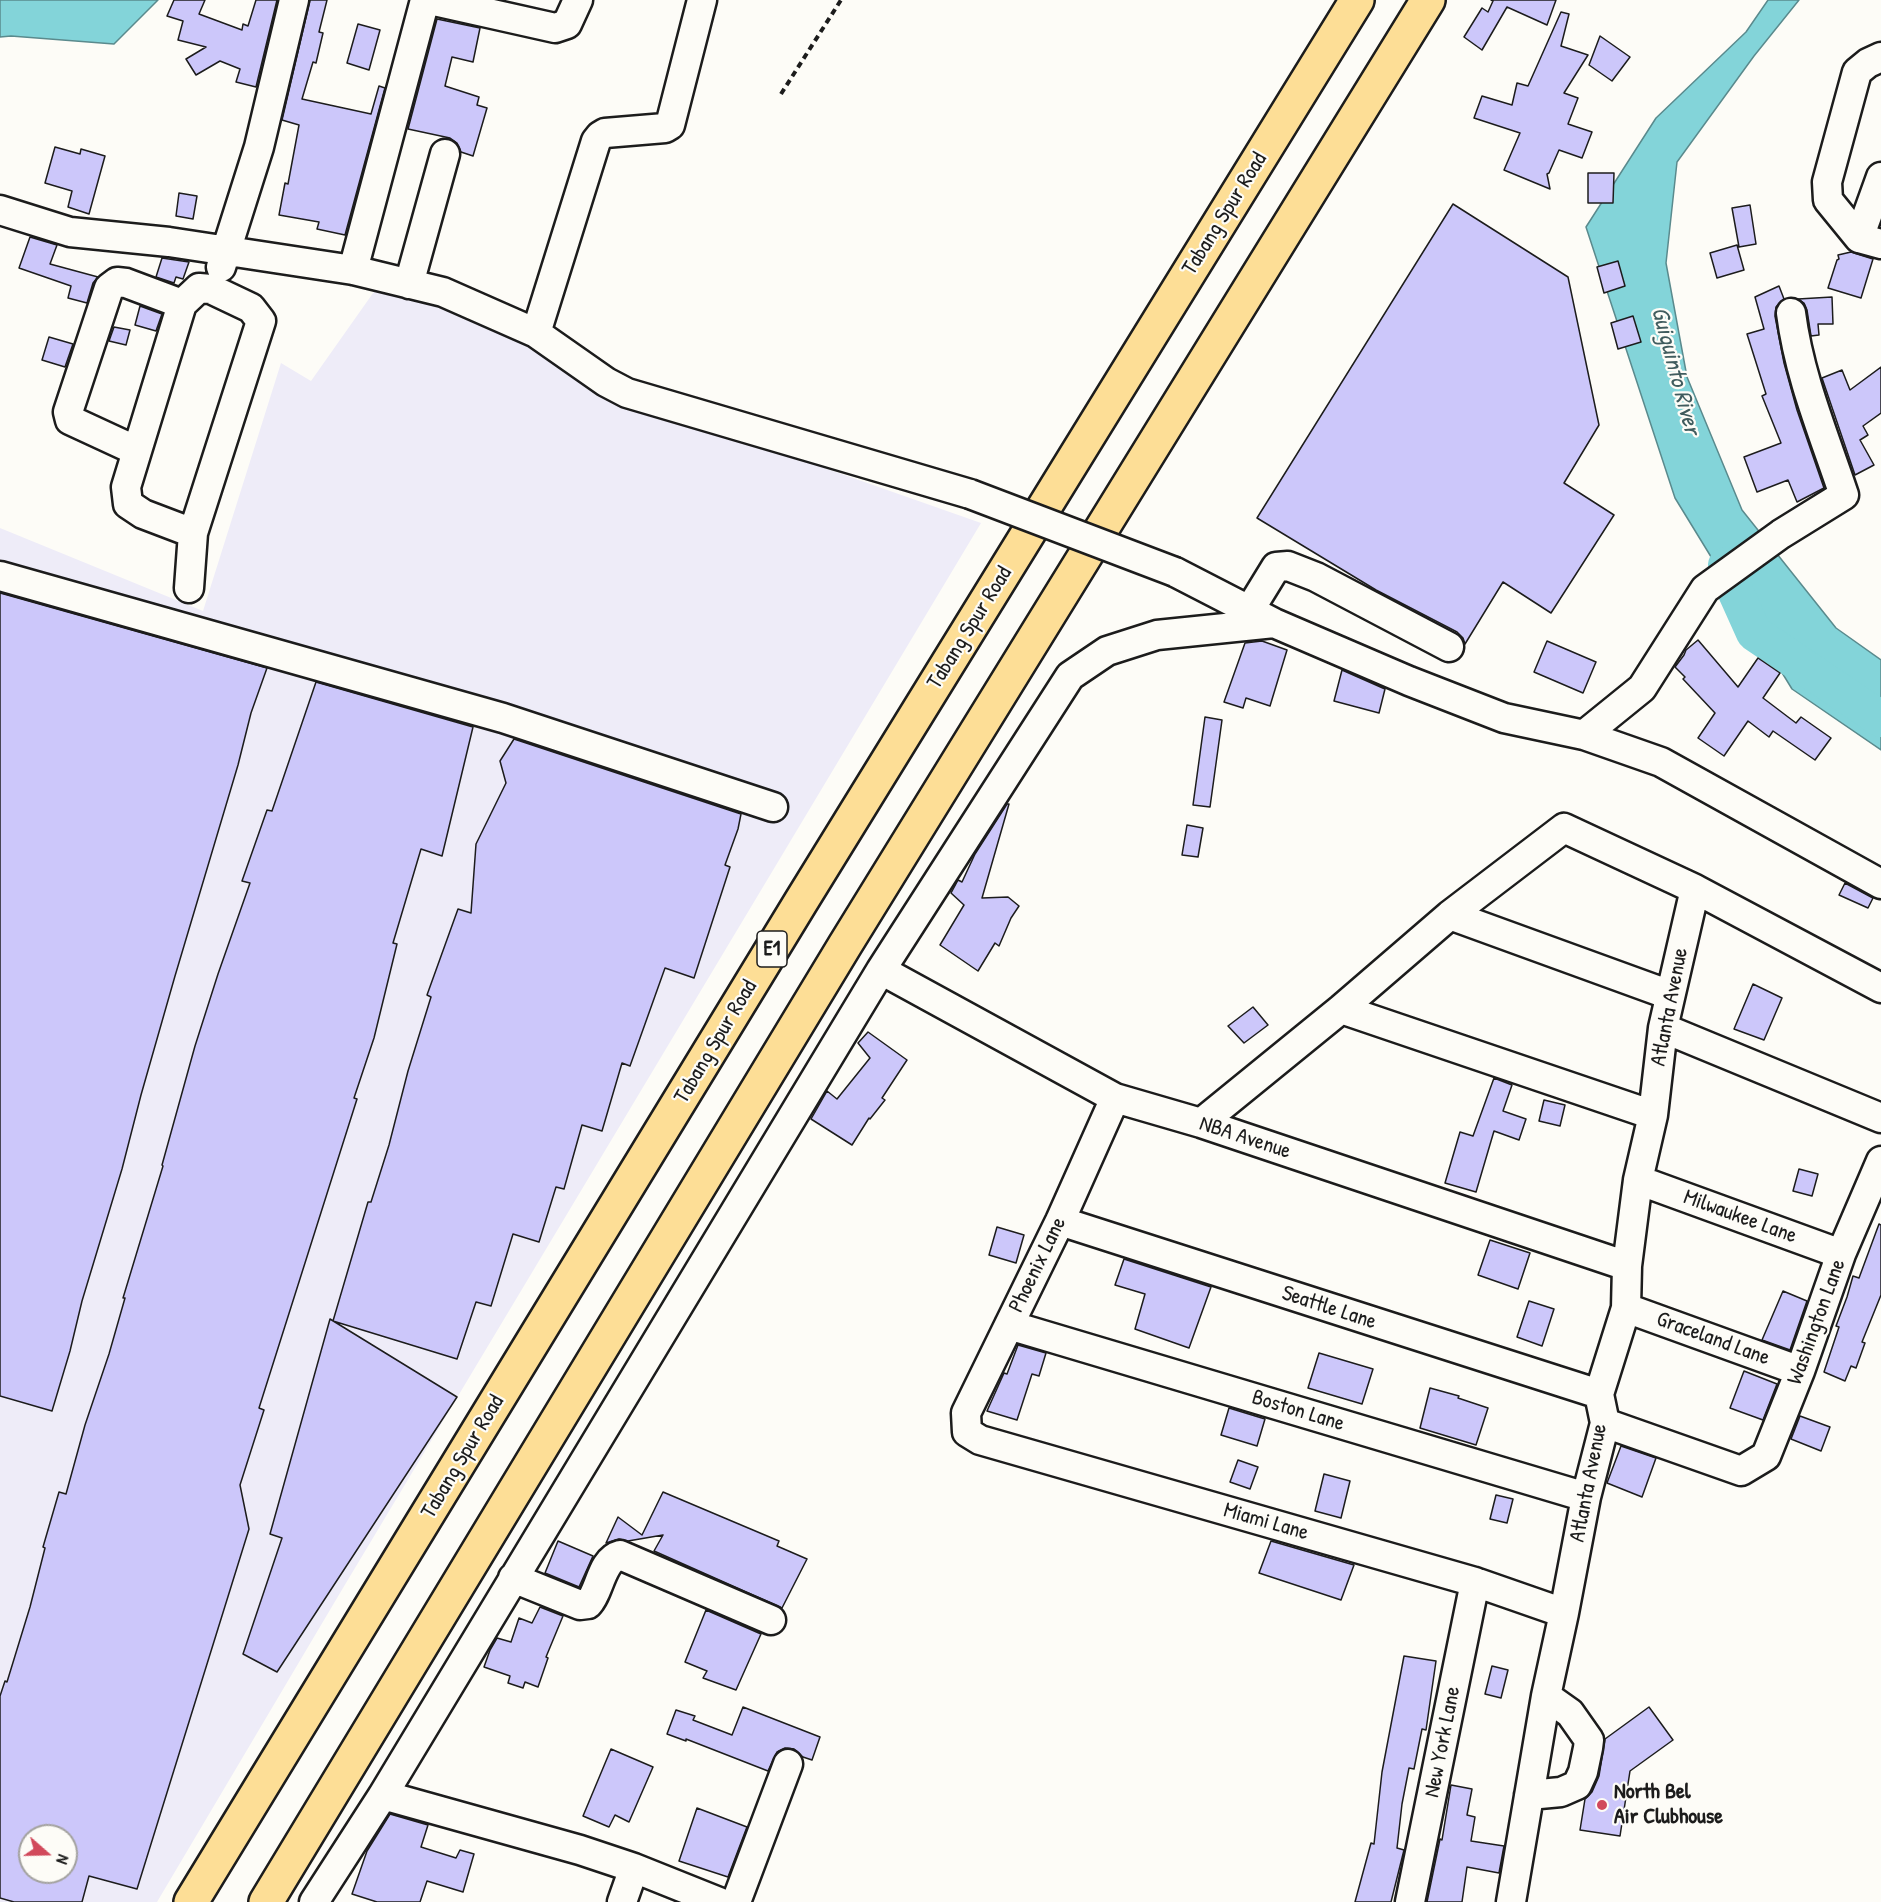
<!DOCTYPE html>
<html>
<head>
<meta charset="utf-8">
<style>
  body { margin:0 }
  #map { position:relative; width:1881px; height:1902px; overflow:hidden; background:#fdfcf7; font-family:"Patrick Hand",sans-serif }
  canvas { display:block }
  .north { position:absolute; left:18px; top:1824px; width:60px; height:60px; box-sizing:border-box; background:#fdfcf7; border:2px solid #a3a29f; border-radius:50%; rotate:110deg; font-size:16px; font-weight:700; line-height:24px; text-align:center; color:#1c1c1c }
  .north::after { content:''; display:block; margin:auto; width:21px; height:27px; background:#d1495b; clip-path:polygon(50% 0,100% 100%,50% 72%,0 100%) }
</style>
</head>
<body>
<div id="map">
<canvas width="1881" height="1902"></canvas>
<div class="north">N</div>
</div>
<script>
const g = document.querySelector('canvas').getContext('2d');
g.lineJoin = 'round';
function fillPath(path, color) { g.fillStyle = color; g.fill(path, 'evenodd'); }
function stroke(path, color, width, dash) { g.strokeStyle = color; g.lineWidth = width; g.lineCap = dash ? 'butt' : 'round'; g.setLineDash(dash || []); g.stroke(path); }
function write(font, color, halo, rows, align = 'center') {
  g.font = font + ' "Patrick Hand",sans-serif'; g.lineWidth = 4.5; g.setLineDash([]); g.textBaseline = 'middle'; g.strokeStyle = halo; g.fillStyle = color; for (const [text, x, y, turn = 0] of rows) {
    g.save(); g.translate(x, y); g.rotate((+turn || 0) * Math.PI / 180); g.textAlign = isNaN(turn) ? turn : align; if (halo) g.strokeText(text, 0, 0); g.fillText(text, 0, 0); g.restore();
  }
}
fillPath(new Path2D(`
  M378,286L524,331L620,396L981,523L340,1593L157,1902H0V528L203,611L281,363L311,381ZM30,1836H66V1872H30Z`), '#eeecf8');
const water = new Path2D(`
  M0,0H158L114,44L11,36L0,37Z
  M1768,0H1799L1754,56L1677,162L1666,263L1687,377L1742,510L1836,628L1881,660V750L1792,689L1675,498L1586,227L1656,118L1746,32Z`);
fillPath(water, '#83d4d9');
stroke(water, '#5a8a8d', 1.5);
stroke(new Path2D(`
  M1726,565L1732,584L1754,633L1881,719`), '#83d4d9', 36);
const building = new Path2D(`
  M174,0H205L199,14L242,30L243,24L248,26L256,0H277L256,87L236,82L240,69L220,61L196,75L186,59L206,47L178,40L183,21L167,16Z
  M310,0H327L319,32L323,33L316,63L313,62L302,99L371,114L379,86L385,88L345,235L317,229L319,222L279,215L285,183L288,184L299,125L282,120Z
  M1491,0H1556L1547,25L1507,7L1482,50L1464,37L1482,8L1488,12L1493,1Z
  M1561,12L1569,14L1561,46L1588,55L1564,93L1578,98L1568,124L1592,132L1582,158L1559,150L1549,173L1547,174L1550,189L1504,170L1520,133L1474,118L1482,96L1512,105L1517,83L1528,86Z
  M437,19L480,28L473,62L452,57L445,86L479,97L477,105L487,108L473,156L461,152L457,143L450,138L408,129Z
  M358,24L380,30L369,70L347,63Z
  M1600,36L1630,57L1612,81L1589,65Z
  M55,147L80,154L81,149L105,156L89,214L68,207L72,191L45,183Z
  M1588,173H1614L1613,203H1588Z
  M179,193L197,196L193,219L176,216Z
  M1453,204L1568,277L1599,425L1564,483L1614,515L1551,613L1503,582L1465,644L1463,638L1457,632L1376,590L1257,518Z
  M1750,205L1756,244L1739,247L1732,208Z
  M30,237L57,245L50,264L98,277L93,283L87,303L68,298L71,286L19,268Z
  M1737,245L1744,270L1717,278L1710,253Z
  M1851,252L1873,259L1861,298L1828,288L1837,260L1839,259L1838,255Z
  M162,258L189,262L183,279L176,277L174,283L156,277Z
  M1618,261L1625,286L1604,293L1597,267Z
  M1779,286L1784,299L1776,307L1775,316L1784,363L1797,410L1824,488L1797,502L1788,480L1757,492L1744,457L1781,443L1762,396L1766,394L1747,334L1764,329L1755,297Z
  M1832,297L1833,324H1818L1819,335L1811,336L1807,310L1804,303L1798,299Z
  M140,306L162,314L156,331L135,325Z
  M1633,316L1641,342L1618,349L1611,323Z
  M114,327L130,330L126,345L109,341Z
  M49,337L73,344L65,367L42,360Z
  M1881,367V413L1863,426L1868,435L1860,440L1874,465L1855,475L1822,378L1842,370L1850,390Z
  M0,593L267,668L251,713L238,765L175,976L141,1095L122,1169L82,1301L70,1351L52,1411L0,1396Z
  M1698,640L1738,687L1758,658L1780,673L1763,698L1796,723L1801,717L1831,738L1815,760L1773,731L1769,737L1748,721L1724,756L1698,738L1715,713L1683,679L1685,677L1675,667L1684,655L1686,650Z
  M1262,641L1287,650L1270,706L1246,698L1243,708L1224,702L1245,643Z
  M1547,641L1596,662L1583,693L1534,672Z
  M1342,670L1385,689L1379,713L1334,701Z
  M316,682L473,727L442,856L421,849L393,943L397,944L374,1038L354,1098L357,1099L259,1408L264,1410L240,1485L249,1529L137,1889L89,1876L82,1902H14L0,1898V1696L5,1681L7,1682L30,1607L45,1548L43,1547L59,1492L66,1494L85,1425L109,1354L125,1298H123L163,1166L162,1165L195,1046L218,974L250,883L242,881L267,810L272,811ZM30,1836H66V1872H30Z
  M1205,717L1222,720L1210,807L1193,805Z
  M514,739L741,814L738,829L725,865L730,867L694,978L665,968L630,1066L622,1063L602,1131L582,1125L564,1189L556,1187L539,1242L513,1234L491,1306L476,1302L457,1359L333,1321L368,1202H371L389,1145L408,1071L431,997L427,995L458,909L471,913L476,844L506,783L500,761Z
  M1007,804H1009L982,898L1008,897L1019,906L1011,918L999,946L995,943L978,971L940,945L964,905L951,893L958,880L962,882L975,854Z
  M1187,825L1203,828L1198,857L1182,855Z
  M1845,883L1873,898L1868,908L1839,895Z
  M1753,984L1782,998L1764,1040L1734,1029Z
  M1253,1007L1268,1025L1244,1043L1228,1026Z
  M868,1032L907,1060L882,1098L885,1100L870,1119L869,1118L852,1145L811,1119L827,1091L837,1099L870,1058L858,1043Z
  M1494,1078L1512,1085L1503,1111L1526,1119L1519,1140L1494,1131L1476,1192L1445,1183L1460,1132L1473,1136Z
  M1544,1100L1565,1105L1560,1126L1539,1121Z
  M1799,1169L1818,1174L1812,1196L1793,1191Z
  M1879,1224L1881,1225V1295L1862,1342L1865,1343L1856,1368L1851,1366L1845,1381L1824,1372L1839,1327L1836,1326L1847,1297L1853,1276L1859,1278Z
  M997,1227L1024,1235L1016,1263L989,1255Z
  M1490,1240L1530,1253L1518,1289L1478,1275Z
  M1124,1259L1211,1287L1189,1348L1135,1329L1145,1294L1115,1285Z
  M1783,1291L1807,1301L1790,1350L1762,1340Z
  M1529,1301L1554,1309L1542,1346L1517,1337Z
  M330,1319L457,1397L277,1672L243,1654L282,1538L270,1534Z
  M1018,1345L1046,1353L1039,1376L1032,1374L1017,1420L987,1411L1004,1373L1007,1374Z
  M1319,1353L1373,1369L1362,1404L1308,1388Z
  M1744,1371L1777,1384L1763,1420L1730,1408Z
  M1430,1388L1459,1396L1458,1398L1488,1408L1476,1445L1420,1428Z
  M1229,1408L1265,1419L1257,1446L1221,1435Z
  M1800,1416L1830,1427L1821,1451L1791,1439Z
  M1621,1446L1656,1458L1642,1497L1607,1483Z
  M1238,1460L1258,1467L1250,1489L1230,1482Z
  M1324,1474L1350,1481L1341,1518L1315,1511Z
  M663,1492L779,1541L777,1546L807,1559L782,1608L654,1551L663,1535L628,1541L619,1539L606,1543L618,1517L642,1535Z
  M1496,1495L1513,1499L1507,1523L1490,1519Z
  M558,1541L593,1556L579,1587L545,1573Z
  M1271,1541L1354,1565L1341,1600L1259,1573Z
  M540,1607L563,1616L546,1657L548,1658L538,1687L525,1682L523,1688L508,1683L510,1676L484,1667L490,1650L497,1638L511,1642L519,1618L532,1623Z
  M706,1610L761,1634L736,1690L703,1678L707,1671L685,1662Z
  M1404,1656L1436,1661L1426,1730L1422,1729L1414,1769L1409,1768L1402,1804L1397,1848L1404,1850L1391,1902H1355L1371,1843L1374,1844L1382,1772Z
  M1492,1666L1508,1670L1501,1698L1485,1694Z
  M743,1707L820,1737L812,1760L803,1757L794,1749L785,1748L777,1752L768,1771L686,1739V1741L667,1734L676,1710L695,1716L693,1720L732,1735Z
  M1649,1707L1673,1740L1630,1771L1620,1836L1580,1830L1585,1799L1592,1792L1599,1776L1605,1739Z
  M611,1749L653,1767L629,1822L615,1815L609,1827L583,1816Z
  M1451,1785L1472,1789L1467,1815L1475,1817L1471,1841L1504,1846L1499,1873L1467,1867L1462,1902H1427L1440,1839L1442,1840Z
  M697,1808L747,1827L728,1877L679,1861Z
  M390,1814L428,1825L421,1847L456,1858L460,1850L474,1854L463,1892L427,1881L420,1902H377L352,1894L367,1851Z`);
fillPath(building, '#ccc7fa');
stroke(building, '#1c1c1c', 1.5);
const minor = new Path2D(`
  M430,0L555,28L567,24L578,0
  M1881,57L1868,63L1857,72L1827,182L1828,200L1859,238L1881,244
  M0,210L70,232L169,242L353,270L443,292L536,333L606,382L627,393L970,494
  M1859,238L1881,177
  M221,267L259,147L294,0
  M353,270L425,0
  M409,284L445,154
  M536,333L596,141L600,136L605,133L665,128L670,125L702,0
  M137,451L70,420L68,412L109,288L117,282L126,283L182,304
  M1175,572L1274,623L1409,681L1504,718L1584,735L1661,762L1881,884
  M0,576L503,718L773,807
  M189,588L193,533L261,321L251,308L211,289L199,288L182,304L126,487L128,504L143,514L193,533
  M1249,611L1276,567L1288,566L1316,577L1449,647
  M1584,735L1642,688L1705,589L1781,534L1844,495C1824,435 1799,376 1791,313
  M1450,915L1670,995
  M881,970L1115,1098L1201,1123L1627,1266
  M1341,1009L1653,1115
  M1663,1028L1881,1118
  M1115,1098L1060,1221L966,1413L967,1432L980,1440L1475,1582L1564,1613
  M1201,1123L1341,1009L1450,915L1564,828L1695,889L1881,988
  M1638,1180L1841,1254
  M1060,1221L1599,1394
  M1626,1308L1800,1371
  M1009,1325L1586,1497
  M1605,1423L1741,1471L1766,1456L1800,1371L1841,1254L1881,1161
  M513,1578L580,1605L588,1604C600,1592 601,1560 620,1555L771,1620
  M383,1795L580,1850L634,1868L719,1902
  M1529,1795L1561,1792L1577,1785L1583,1772L1588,1748L1589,1740L1570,1713L1546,1696
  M314,1902L383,1795L881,970L1070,676L1107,651L1157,635L1274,623
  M622,1902L634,1868
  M736,1902L788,1764
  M1410,1902L1475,1582
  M1511,1902L1546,1696L1564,1613L1586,1497L1605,1423L1599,1394L1626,1308L1627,1266L1638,1180L1653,1115L1663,1028L1695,889`);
const highway = new Path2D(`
  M191,1902L802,900L1357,0
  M266,1902L845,945L1428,0`);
stroke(minor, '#1c1c1c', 33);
stroke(highway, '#1c1c1c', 38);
stroke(new Path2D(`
  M781,94L841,0`), '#1c1c1c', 4, [6, 4.5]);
stroke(minor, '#fdfcf7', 28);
stroke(highway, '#fdde96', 33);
const minorBridge = new Path2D(`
  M970,494L1175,572`);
stroke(minorBridge, '#1c1c1c', 33, []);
stroke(minorBridge, '#fdfcf7', 28);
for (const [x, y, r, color] of [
  [1602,1805,6,"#d1495b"]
]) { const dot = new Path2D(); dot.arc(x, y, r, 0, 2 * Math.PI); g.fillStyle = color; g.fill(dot); stroke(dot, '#fdfcf7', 2); }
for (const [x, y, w] of [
  [772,949,30]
]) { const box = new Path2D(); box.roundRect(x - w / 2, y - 18, w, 36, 4.5); g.fillStyle = '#fdfcf7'; g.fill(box); stroke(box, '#1c1c1c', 1.5); }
write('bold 21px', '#1c1c1c', null, [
  ["E1",772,949]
]);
write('22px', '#1c1c1c', '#fdfcf7', [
  ["Tabang Spur Road",1225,214,-58],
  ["Tabang Spur Road",970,628,-58],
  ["Atlanta Avenue",1670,1007,-79],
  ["Tabang Spur Road",716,1042,-59],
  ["NBA Avenue",1245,1138,18],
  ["Milwaukee Lane",1740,1217,20],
  ["Phoenix Lane",1038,1265,-64],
  ["Seattle Lane",1329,1308,18],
  ["Washington Lane",1817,1322,-70],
  ["Graceland Lane",1713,1339,20],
  ["Boston Lane",1298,1411,17],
  ["Tabang Spur Road",463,1457,-59],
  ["Atlanta Avenue",1589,1483,-79],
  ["Miami Lane",1266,1522,16],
  ["New York Lane",1443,1742,-79]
]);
write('bold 22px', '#1c1c1c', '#fdfcf7', [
  ["North Bel",1614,1792],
  ["Air Clubhouse",1614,1817]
], 'left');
write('italic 24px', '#405c5e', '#fdfcf7', [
  ["Guiguinto River",1675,371,75]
]);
</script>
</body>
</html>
